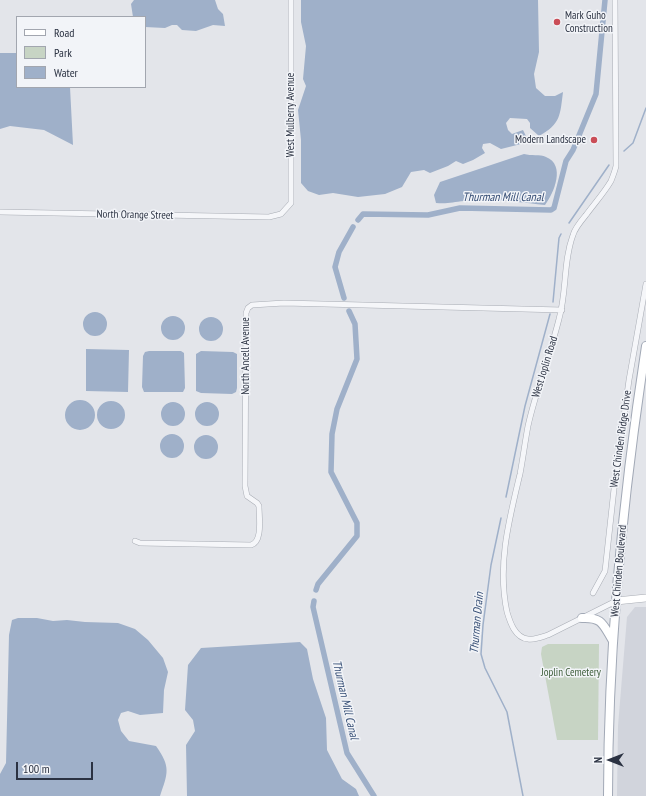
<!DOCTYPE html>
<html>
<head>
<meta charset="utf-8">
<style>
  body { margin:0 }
  #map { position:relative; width:646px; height:796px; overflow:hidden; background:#e3e5ea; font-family:"PT Sans Narrow",sans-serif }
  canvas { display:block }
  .legend { position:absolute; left:16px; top:16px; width:130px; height:72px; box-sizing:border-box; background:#f2f4f8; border:1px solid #a2a6af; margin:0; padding:5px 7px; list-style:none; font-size:12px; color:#2b3242 }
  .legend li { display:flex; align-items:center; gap:8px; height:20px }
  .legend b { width:20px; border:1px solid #a2a6af }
  .north { position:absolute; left:590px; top:740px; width:40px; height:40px; -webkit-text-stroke:3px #f2f4f8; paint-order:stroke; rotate:270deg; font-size:11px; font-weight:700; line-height:16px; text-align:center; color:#2b3242 }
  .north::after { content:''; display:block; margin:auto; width:14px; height:18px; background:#2b3242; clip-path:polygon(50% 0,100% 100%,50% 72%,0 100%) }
  .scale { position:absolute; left:16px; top:762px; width:77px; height:18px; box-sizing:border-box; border:2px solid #2b3242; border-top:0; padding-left:5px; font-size:12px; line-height:14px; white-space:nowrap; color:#2b3242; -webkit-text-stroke:3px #f2f4f8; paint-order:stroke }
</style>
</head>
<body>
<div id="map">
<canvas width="646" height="796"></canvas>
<ul class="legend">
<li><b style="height:5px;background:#fff"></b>Road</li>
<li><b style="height:11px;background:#c7d4c4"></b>Park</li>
<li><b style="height:11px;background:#9fb0c9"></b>Water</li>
</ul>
<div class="north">N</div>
<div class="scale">100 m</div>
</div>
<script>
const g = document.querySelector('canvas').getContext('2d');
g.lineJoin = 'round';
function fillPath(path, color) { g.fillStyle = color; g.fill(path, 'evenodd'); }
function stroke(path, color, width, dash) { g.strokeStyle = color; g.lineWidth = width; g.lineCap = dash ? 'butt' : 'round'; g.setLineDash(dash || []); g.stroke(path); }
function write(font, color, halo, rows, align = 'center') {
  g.font = font + ' "PT Sans Narrow",sans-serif'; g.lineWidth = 3; g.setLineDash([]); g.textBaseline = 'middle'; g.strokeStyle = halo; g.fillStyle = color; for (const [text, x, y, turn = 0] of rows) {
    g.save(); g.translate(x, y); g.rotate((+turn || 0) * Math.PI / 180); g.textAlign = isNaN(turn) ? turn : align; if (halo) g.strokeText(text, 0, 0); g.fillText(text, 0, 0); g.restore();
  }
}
fillPath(new Path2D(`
  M635,607H646V796H617L618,726L627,617Z`), '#d1d4dc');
fillPath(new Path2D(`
  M548,644H599L598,740H557L541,654L542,647Z`), '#c7d4c4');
fillPath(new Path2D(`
  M134,0H215L218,9L223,14L225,26L213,25L196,31L182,30L177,25H172L165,28L145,27V17H133L131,4Z
  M301,0H538L539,52L534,74L536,88L545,96H555L563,92C560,115 561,124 539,136L530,128V123L527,119L510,118L506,123L508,130L512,134L523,130L529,142L501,149L490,143L483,144L482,148L485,153L473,160L463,164L456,161L448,166L430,173L424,170L411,172L402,187L385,194L358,197L333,193L319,195L308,191L301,183V140L298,110L306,86L303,79L306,46L301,22Z
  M0,53H17V87H70L73,145L44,130L10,126L0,129Z
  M524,154C531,156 540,154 546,157C566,165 554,193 545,205C519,202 491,198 464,201C453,202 448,204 436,203L434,195L440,182Z
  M83 324a12 12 0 1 1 24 0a12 12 0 1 1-24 0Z
  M161 328a12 12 0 1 1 24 0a12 12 0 1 1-24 0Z
  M199 329a12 12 0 1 1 24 0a12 12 0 1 1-24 0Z
  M86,349L129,350L128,392L86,391Z
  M149,351H181L184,353L185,388L183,392H144L142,387L143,356L145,352Z
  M201,351L233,352L237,354V388L236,392L232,394L201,393L196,391V354Z
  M65 415a15 15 0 1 1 30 0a15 15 0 1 1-30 0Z
  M97 415a14 14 0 1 1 28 0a14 14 0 1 1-28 0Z
  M161 414a12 12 0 1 1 24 0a12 12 0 1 1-24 0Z
  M195 414a12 12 0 1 1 24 0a12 12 0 1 1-24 0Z
  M160 446a12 12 0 1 1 24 0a12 12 0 1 1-24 0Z
  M194 447a12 12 0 1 1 24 0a12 12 0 1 1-24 0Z
  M18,618H37L53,621L67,620L85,622L118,623L135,629L148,640L163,658L168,672L164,690L163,713L140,715L128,711L121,713L118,720L121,731L129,741L156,746C171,767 168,773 160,796H0V774L6,763L9,635L12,620Z
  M300,642L307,649L313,679L326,718L327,750L342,779L356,789L359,796H187L186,745L195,731L193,720L185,710L188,665L201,648Z`), '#9fb0c9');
stroke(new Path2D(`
  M624,151L633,143L646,108
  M569,223L609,165
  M553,302L559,238L561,234
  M506,497L525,406L550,314
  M501,518L491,565L483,625L481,654L485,668L507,712L523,796`), '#9fb0c9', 1.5);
stroke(new Path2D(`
  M358,220L363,214L428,215L460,208L551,210L554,208L566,161L573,150L596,94L605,0
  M344,298L335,267L339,252L353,227
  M316,590L318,584L357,536V523L331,472L332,434L337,409L357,359L355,324L349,311
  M314,601L313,607L347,753L374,796`), '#9fb0c9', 5.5);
const minor = new Path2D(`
  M615,0L616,166C615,171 613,176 611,181C604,193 594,204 586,215C581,221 575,228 573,235C563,262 567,291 559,319C550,355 536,390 528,426C525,442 523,458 520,474C509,520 497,565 507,612C510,622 515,638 528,639C535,640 542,637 548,635L616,601
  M0,212L269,217L281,214L291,203V0
  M135,541L140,543L251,545C263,542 259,517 259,506L257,503L247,496L245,486L246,313L248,308L252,305L284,303L562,310
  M593,593L605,571L614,489L629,380L646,284`);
const secondary = new Path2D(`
  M616,601L646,598`);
const primary = new Path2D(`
  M582,618C603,617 603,625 613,641
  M608,796C608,645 623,495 646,346`);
stroke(minor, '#a8acb4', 6);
stroke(secondary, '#a8acb4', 8);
stroke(primary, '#a2a9b6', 10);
stroke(minor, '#f5f6f9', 5);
stroke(secondary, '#fff', 7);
stroke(primary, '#fff', 8);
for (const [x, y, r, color] of [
  [557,22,4,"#ca4d57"],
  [594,140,4,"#ca4d57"]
]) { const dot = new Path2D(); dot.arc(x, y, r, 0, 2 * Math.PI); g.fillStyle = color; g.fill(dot); stroke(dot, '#f2f4f8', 1.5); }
write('11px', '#2b3242', '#f2f4f8', [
  ["Mark Guho",565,16],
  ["Construction",565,29],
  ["Modern Landscape",586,140,"right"]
], 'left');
write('11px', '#2b3242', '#f2f4f8', [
  ["West Mulberry Avenue",291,115,-90],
  ["North Orange Street",135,215,1],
  ["North Ancell Avenue",246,356,-90],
  ["West Joplin Road",545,367,-73],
  ["West Chinden Ridge Drive",621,439,-82],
  ["West Chinden Boulevard",619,571,-85]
]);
write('11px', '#3d5d39', '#f2f4f8', [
  ["Joplin Cemetery",571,673]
]);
write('italic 12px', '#364e75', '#f2f4f8', [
  ["Thurman Mill Canal",503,198],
  ["Thurman Drain",477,623,-85],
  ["Thurman Mill Canal",345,700,77]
]);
</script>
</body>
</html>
